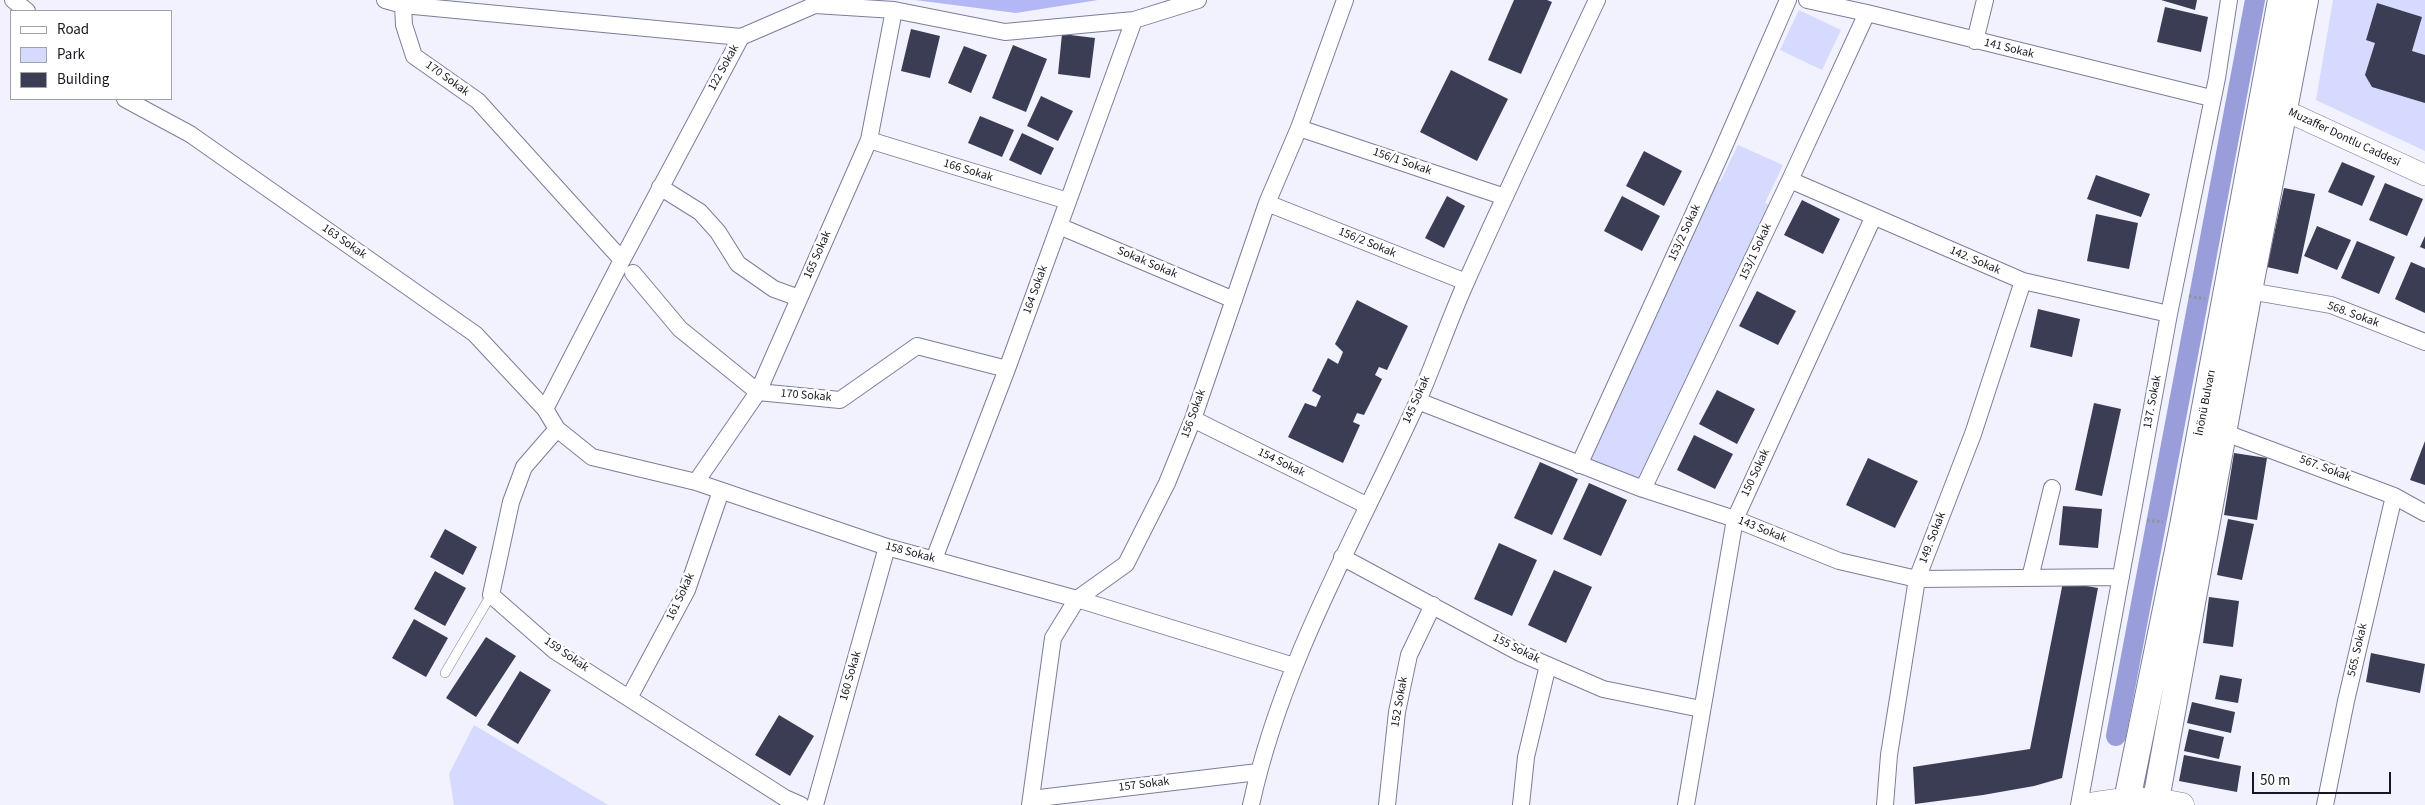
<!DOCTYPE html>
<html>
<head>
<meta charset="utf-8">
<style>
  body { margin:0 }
  #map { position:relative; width:2425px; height:805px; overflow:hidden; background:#f1f2fe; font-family:"Source Sans 3",sans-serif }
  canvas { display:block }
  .legend { position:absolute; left:10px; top:10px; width:162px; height:90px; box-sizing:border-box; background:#fff; border:1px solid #a2a2a6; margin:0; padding:6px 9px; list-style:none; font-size:15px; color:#161721 }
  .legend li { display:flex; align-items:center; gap:10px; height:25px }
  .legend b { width:25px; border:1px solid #a2a2a6 }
  .scale { position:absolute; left:2252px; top:772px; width:139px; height:22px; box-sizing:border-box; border:2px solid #161721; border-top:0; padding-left:6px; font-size:15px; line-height:18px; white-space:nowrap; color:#161721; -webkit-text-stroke:4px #fff; paint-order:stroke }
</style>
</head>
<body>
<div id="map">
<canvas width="2425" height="805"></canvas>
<ul class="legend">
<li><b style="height:6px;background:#fff"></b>Road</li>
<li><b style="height:14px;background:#d6dafe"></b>Park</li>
<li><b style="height:14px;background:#3b3d54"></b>Building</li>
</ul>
<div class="scale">50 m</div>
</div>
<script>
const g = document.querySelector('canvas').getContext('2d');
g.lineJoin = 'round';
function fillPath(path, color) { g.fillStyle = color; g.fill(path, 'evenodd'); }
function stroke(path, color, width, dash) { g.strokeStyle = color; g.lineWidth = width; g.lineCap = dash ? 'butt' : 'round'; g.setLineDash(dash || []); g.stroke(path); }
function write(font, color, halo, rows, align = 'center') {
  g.font = font + ' "Source Sans 3",sans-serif'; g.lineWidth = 5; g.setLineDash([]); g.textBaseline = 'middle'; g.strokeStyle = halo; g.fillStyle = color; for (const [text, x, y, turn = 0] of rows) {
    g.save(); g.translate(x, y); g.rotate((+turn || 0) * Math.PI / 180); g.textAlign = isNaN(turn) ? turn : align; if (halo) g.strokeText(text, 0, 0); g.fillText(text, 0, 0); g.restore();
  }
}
fillPath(new Path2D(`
  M2333,0H2425V151L2316,100Z
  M1799,10L1841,30L1822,70L1780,50Z
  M1738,145L1783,165L1765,203L1777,208L1643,489L1579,465L1710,178L1720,182Z
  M474,725L608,805H454L449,774Z`), '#d6dafe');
fillPath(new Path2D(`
  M915,0H1098L1016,13Z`), '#b3b7f5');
stroke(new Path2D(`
  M2116,736L2255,0`), '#999eda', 20);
fillPath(new Path2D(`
  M1514,0H1547L1552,2L1521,74L1488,60Z
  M2161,0H2197L2195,10Z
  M2377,3L2422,17L2412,51L2425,55V103L2372,87L2365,75L2375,43L2366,40Z
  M2165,7L2208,17L2201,52L2157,42Z
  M911,29L940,36L930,78L901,71Z
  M1062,34L1095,38L1090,78L1058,74Z
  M1013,45L1047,59L1026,112L992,98Z
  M964,46L987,55L971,93L948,83Z
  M1451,70L1508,99L1477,161L1420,132Z
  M1041,96L1073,111L1058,141L1027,126Z
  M980,116L1014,130L1002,157L968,143Z
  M1022,133L1054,148L1041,175L1009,160Z
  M1644,151L1682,171L1664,206L1626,186Z
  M2342,162L2375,176L2362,206L2328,192Z
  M2096,175L2150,194L2141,217L2087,199Z
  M2385,183L2423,199L2407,236L2369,220Z
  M2284,188L2315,194L2298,274L2267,267Z
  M1447,196L1465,206L1444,248L1425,238Z
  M1622,196L1660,216L1642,251L1604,231Z
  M1802,200L1840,219L1823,254L1784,235Z
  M2096,214L2138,223L2129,269L2087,261Z
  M2317,226L2351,240L2337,270L2304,256Z
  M2425,236V249L2420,247Z
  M2357,241L2395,257L2379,294L2341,278Z
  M2411,262L2425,268V313L2395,299Z
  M1757,291L1796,311L1778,345L1739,326Z
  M1357,300L1408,326L1387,370L1379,367L1375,375L1382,379L1364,415L1357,413L1353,422L1360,425L1343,463L1288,437L1305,403L1316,407L1321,396L1312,391L1328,358L1338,364L1343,352L1335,344Z
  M2038,309L2080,319L2072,357L2030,347Z
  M1717,390L1755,409L1737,444L1699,424Z
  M2094,403L2121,409L2102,496L2075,490Z
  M1694,435L1733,454L1715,489L1677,470Z
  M2425,441V485L2410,480Z
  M2234,453L2267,458L2257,520L2224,515Z
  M1868,458L1918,481L1895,528L1846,505Z
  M1540,462L1578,479L1552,535L1514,518Z
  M1589,483L1627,500L1601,556L1563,539Z
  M2063,506L2102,509L2098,548L2059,545Z
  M2228,519L2254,524L2242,580L2217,575Z
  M445,529L477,547L463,575L430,557Z
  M1499,543L1537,560L1512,616L1474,599Z
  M1554,570L1592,587L1566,643L1528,625Z
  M435,571L466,588L445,626L414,609Z
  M2063,582L2098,588L2062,778L2034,786L1983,795L1915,804L1913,767L2030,749Z
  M2209,597L2239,601L2233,647L2203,643Z
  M414,619L448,638L426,677L392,658Z
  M486,637L516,656L476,717L446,698Z
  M2371,653L2425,664L2420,693L2366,682Z
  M520,671L551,690L518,744L487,725Z
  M2220,675L2242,679L2238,703L2215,699Z
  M2192,702L2235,712L2231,733L2187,723Z
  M779,715L814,736L790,776L755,755Z
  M2189,729L2224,737L2219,759L2184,751Z
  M2184,755L2241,766L2237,792L2179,781Z`), '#3b3d54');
const service = new Path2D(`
  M445,673L491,595`);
const minor = new Path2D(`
  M13,0L27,11
  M385,0L403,5L741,37
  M1807,0L1867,13L2211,98
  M403,5L404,25L414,56L478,101L622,260
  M1975,41L1985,0
  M125,99L190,134L475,334L545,409L557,429L592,457L696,482L887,547L1077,599L1294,666
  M1299,128L1505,197
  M869,140L1068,201
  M1790,180L2023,281L2169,314
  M660,187L700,212L718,232L738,264L774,289L799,298
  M1267,203L1466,282
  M1059,226L1234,300
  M633,273L680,329L758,392L840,400L917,346L1007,369
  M2249,291L2331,305L2425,342
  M1418,401L1643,489L1735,519L1839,561L1917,579L2121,577
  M545,409L622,260L741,37L815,5L894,10L1005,32L1134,20L1198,0
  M1193,419L1368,506
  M557,429L524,467L511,502L491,595L555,651L785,798L801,805
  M2223,432L2394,496L2425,513
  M1579,465L1719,158L1788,0
  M696,482L758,392L869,140L894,10
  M1643,489L1790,180L1867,13
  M1342,557L1520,653L1603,689L1701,709
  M934,559L1007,369L1134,20
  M2030,578L2052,488
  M629,698L687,590L721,491
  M1031,799L1258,772
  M815,805L887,547
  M1030,805L1053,638L1077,599L1126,564L1167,483L1193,419L1267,203L1299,128L1345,0
  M1251,805C1282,662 1357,535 1417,403C1435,362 1449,320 1467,280C1509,186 1553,93 1597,0
  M1387,805L1397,712L1409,655L1433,605
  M1521,805L1526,757L1548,665
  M1686,805L1735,519L1873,218
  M1885,805L1889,755L1917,579L1973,434L2023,281
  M2079,805L2169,314L2217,78L2229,0
  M2325,805L2346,701L2394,496`);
const tertiary = new Path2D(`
  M2269,107L2297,116L2425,175`);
const secondary = new Path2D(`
  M2089,805C2124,799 2147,797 2182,805`);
const primary = new Path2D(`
  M2126,805L2183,526L2281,0
  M2155,805L2249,291L2305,0`);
stroke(service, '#7c7e99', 10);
stroke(minor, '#7c7e99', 18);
stroke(tertiary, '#7c7e99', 22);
stroke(secondary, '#7c7e99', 25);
stroke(primary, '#7c7e99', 28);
stroke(new Path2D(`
  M2189,296L2205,299
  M2147,520L2163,522`), '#92939e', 3, [2.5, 2.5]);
stroke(service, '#fff', 9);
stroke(minor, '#fff', 16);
stroke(tertiary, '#fff', 21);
stroke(secondary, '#fff', 24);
stroke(primary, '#fff', 26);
write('12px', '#161721', '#fff', [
  ["141 Sokak",2009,49,14],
  ["122 Sokak",724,68,-61],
  ["170 Sokak",447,79,36],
  ["Muzaffer Dontlu Caddesi",2344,138,25],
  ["156/1 Sokak",1402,162,19],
  ["166 Sokak",968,171,17],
  ["153/2 Sokak",1685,233,-65],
  ["163 Sokak",344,242,35],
  ["156/2 Sokak",1367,243,22],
  ["153/1 Sokak",1756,252,-65],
  ["165 Sokak",818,255,-66],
  ["142. Sokak",1975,261,23],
  ["Sokak Sokak",1147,263,23],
  ["164 Sokak",1036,290,-70],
  ["568. Sokak",2353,315,20],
  ["170 Sokak",806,396,5],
  ["145 Sokak",1417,400,-66],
  ["137. Sokak",2153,402,-79],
  ["İnönü Bulvarı",2206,403,-79],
  ["156 Sokak",1194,414,-70],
  ["154 Sokak",1281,463,26],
  ["567. Sokak",2325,469,21],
  ["150 Sokak",1756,473,-65],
  ["143 Sokak",1762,530,22],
  ["149. Sokak",1933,538,-69],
  ["158 Sokak",910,553,15],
  ["161 Sokak",681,597,-65],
  ["155 Sokak",1516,649,27],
  ["565. Sokak",2358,650,-77],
  ["159 Sokak",566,655,35],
  ["160 Sokak",851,676,-74],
  ["152 Sokak",1400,702,-80],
  ["157 Sokak",1144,785,-7]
]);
</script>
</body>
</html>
